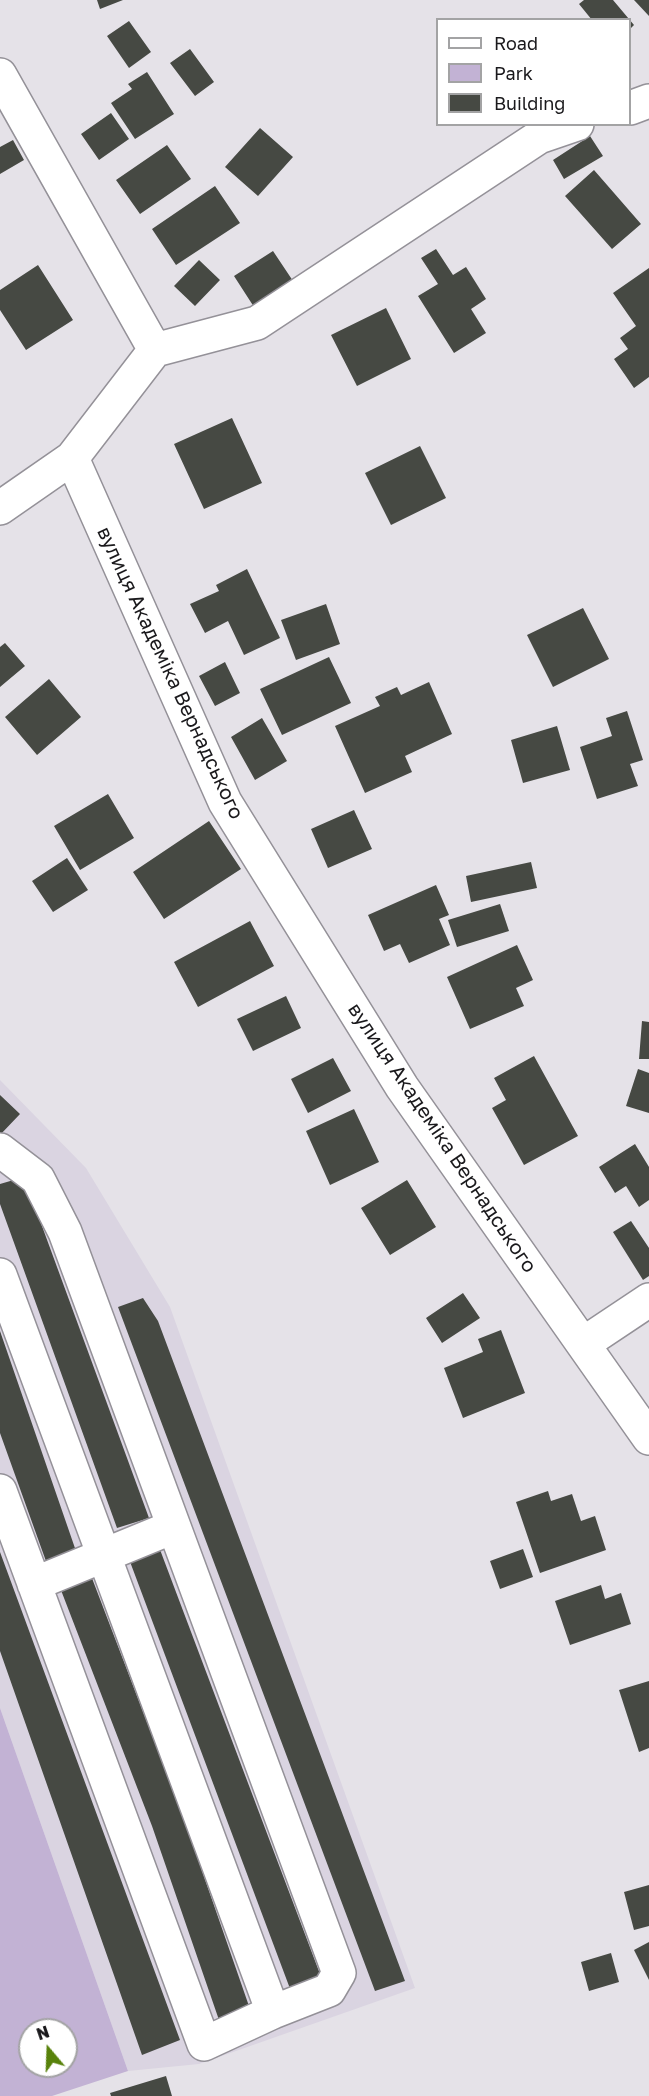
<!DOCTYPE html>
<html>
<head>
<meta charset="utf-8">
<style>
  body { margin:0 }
  #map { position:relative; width:649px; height:2096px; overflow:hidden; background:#e5e2e8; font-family:"Golos Text",sans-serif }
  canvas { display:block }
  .legend { position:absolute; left:436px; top:18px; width:195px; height:108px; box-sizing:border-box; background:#fff; border:2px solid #a3a3a4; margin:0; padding:8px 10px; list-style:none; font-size:18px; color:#1a191c }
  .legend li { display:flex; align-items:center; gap:12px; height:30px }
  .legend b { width:30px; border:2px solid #a3a3a4 }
  .north { position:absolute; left:18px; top:2018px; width:60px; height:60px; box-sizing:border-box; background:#fff; border:2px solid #a3a3a4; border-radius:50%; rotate:341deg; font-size:16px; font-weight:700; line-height:24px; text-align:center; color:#1a191c }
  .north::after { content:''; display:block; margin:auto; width:21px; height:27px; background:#58820b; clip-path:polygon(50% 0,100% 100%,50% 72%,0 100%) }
</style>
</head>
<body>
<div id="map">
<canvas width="649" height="2096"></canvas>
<ul class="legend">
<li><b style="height:8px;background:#fff"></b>Road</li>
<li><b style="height:16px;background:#c2b2d4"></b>Park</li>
<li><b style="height:16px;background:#464943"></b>Building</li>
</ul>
<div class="north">N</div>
</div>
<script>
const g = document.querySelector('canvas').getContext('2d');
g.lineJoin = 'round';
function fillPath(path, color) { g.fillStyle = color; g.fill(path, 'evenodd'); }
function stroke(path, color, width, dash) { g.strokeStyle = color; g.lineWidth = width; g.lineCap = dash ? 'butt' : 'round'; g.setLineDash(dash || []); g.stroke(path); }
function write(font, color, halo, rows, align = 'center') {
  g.font = font + ' "Golos Text",sans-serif'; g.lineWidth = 6; g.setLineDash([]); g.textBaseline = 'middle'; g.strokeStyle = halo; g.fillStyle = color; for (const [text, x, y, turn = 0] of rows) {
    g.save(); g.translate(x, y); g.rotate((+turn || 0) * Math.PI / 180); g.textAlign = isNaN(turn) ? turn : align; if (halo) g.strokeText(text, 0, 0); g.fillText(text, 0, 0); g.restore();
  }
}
fillPath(new Path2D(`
  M0,1080L86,1168L170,1307L415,1988L199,2064L128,2071L0,1708Z`), '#dad4e1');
fillPath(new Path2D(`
  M0,1708L128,2071L52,2096H0ZM30,2030H66V2066H30Z`), '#c2b2d4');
fillPath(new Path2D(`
  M97,0H123L100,9Z
  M584,0H613L634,25L630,29V20H592L579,4Z
  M634,0H649V16Z
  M129,21L151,52L129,68L107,36Z
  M190,49L214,82L195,96L170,63Z
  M147,72L174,114L135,139L111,103L132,89L128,84Z
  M111,113L129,139L99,160L81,134Z
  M260,128L293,157L258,196L225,167Z
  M590,136L603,156L564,179L553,160Z
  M13,140L24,160L0,174V147Z
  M167,145L191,179L140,214L116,180Z
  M594,170L641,224L612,249L565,196Z
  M215,186L240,223L176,265L152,229Z
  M436,249L453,275L466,267L486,299L471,309L486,333L454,353L418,296L438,284L421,258Z
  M273,251L293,281L254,307L234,276Z
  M199,260L220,280L195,306L174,286Z
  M38,265L73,320L26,350L0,310V290Z
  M649,268V377L634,388L614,359L628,349L620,338L636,326L613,293Z
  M386,308L411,359L357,386L331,335Z
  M232,418L262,483L204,509L174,444Z
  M420,446L446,498L391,525L365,473Z
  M247,569L280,638L244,655L228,621L205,633L190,604L219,591L216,585Z
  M326,604L340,644L296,660L281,620Z
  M583,608L609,659L553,687L527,635Z
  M5,643L25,666L0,687V647Z
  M329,657L351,703L282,735L260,689Z
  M225,662L240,693L215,706L199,676Z
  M49,679L81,717L37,755L5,717Z
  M429,682L452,734L405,756L412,772L365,793L335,726L380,706L375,697L397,687L401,695Z
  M627,711L643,760L630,764L638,786L597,799L580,747L612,736L606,718Z
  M262,718L287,761L255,780L231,737Z
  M557,726L570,770L523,783L511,740Z
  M108,794L134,838L80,870L54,826Z
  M354,810L372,849L328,868L311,829Z
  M209,821L241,869L164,919L133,872Z
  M67,858L88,890L53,912L32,881Z
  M531,862L537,888L471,902L466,876Z
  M436,885L449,915L439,919L450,945L409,963L400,944L384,951L368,915Z
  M500,904L509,931L457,947L448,920Z
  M250,921L274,966L198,1007L174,962Z
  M517,945L533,980L516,988L524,1006L470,1029L447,977Z
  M286,996L301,1028L253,1051L237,1019Z
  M642,1021L649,1022V1059H639Z
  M534,1056L578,1136L524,1165L492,1108L506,1100L494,1078Z
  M333,1058L351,1091L308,1113L291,1079Z
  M638,1069L649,1073V1113L626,1106Z
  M0,1095L20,1114L0,1135Z
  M354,1109L379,1162L330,1185L306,1131Z
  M635,1144L649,1167V1200L639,1207L626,1186L615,1193L599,1167Z
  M24,1177L149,1518L117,1528L0,1204V1184Z
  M407,1180L436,1227L390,1255L361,1208Z
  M631,1221L649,1248V1276L643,1280L613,1232Z
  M463,1293L480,1318L442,1343L426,1318Z
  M143,1298L158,1321L405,1981L375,1991L118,1307Z
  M501,1330L525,1393L463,1418L444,1368L483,1352L478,1339Z
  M0,1331L77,1554L47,1564L0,1433Z
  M548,1491L551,1501L572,1494L581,1521L595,1516L606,1550L540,1573L516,1502Z
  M159,1547L323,1982L292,1994L129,1559Z
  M523,1549L533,1577L500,1589L490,1561Z
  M0,1552L180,2040L142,2055L0,1651Z
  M90,1573L184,1819L250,2009L219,2020L152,1826L59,1585Z
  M601,1585L605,1599L621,1593L631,1624L570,1645L555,1601Z
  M649,1681V1748L639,1752L619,1690Z
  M649,1885V1926L634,1930L624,1892Z
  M649,1942V1980L634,1950Z
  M611,1953L619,1982L589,1991L581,1962Z
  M166,2076L172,2096H111L110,2093Z`), '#464943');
const minor = new Path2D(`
  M0,75L155,350L72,458L225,802L402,1087L649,1438
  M630,108L649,101
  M155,350L257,323L539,137L577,124
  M0,508L72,458
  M0,1150L38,1179L65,1232L339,1973L329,1990L273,2012L204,2044L0,1491
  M0,1275L273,2012
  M583,1344L649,1300
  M34,1584L173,1527`);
stroke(minor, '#949198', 36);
stroke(minor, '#fff', 33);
write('20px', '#1a191c', '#fff', [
  ["вулиця Академіка Вернадського",170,673,65],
  ["вулиця Академіка Вернадського",442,1138,56]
]);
</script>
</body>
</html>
